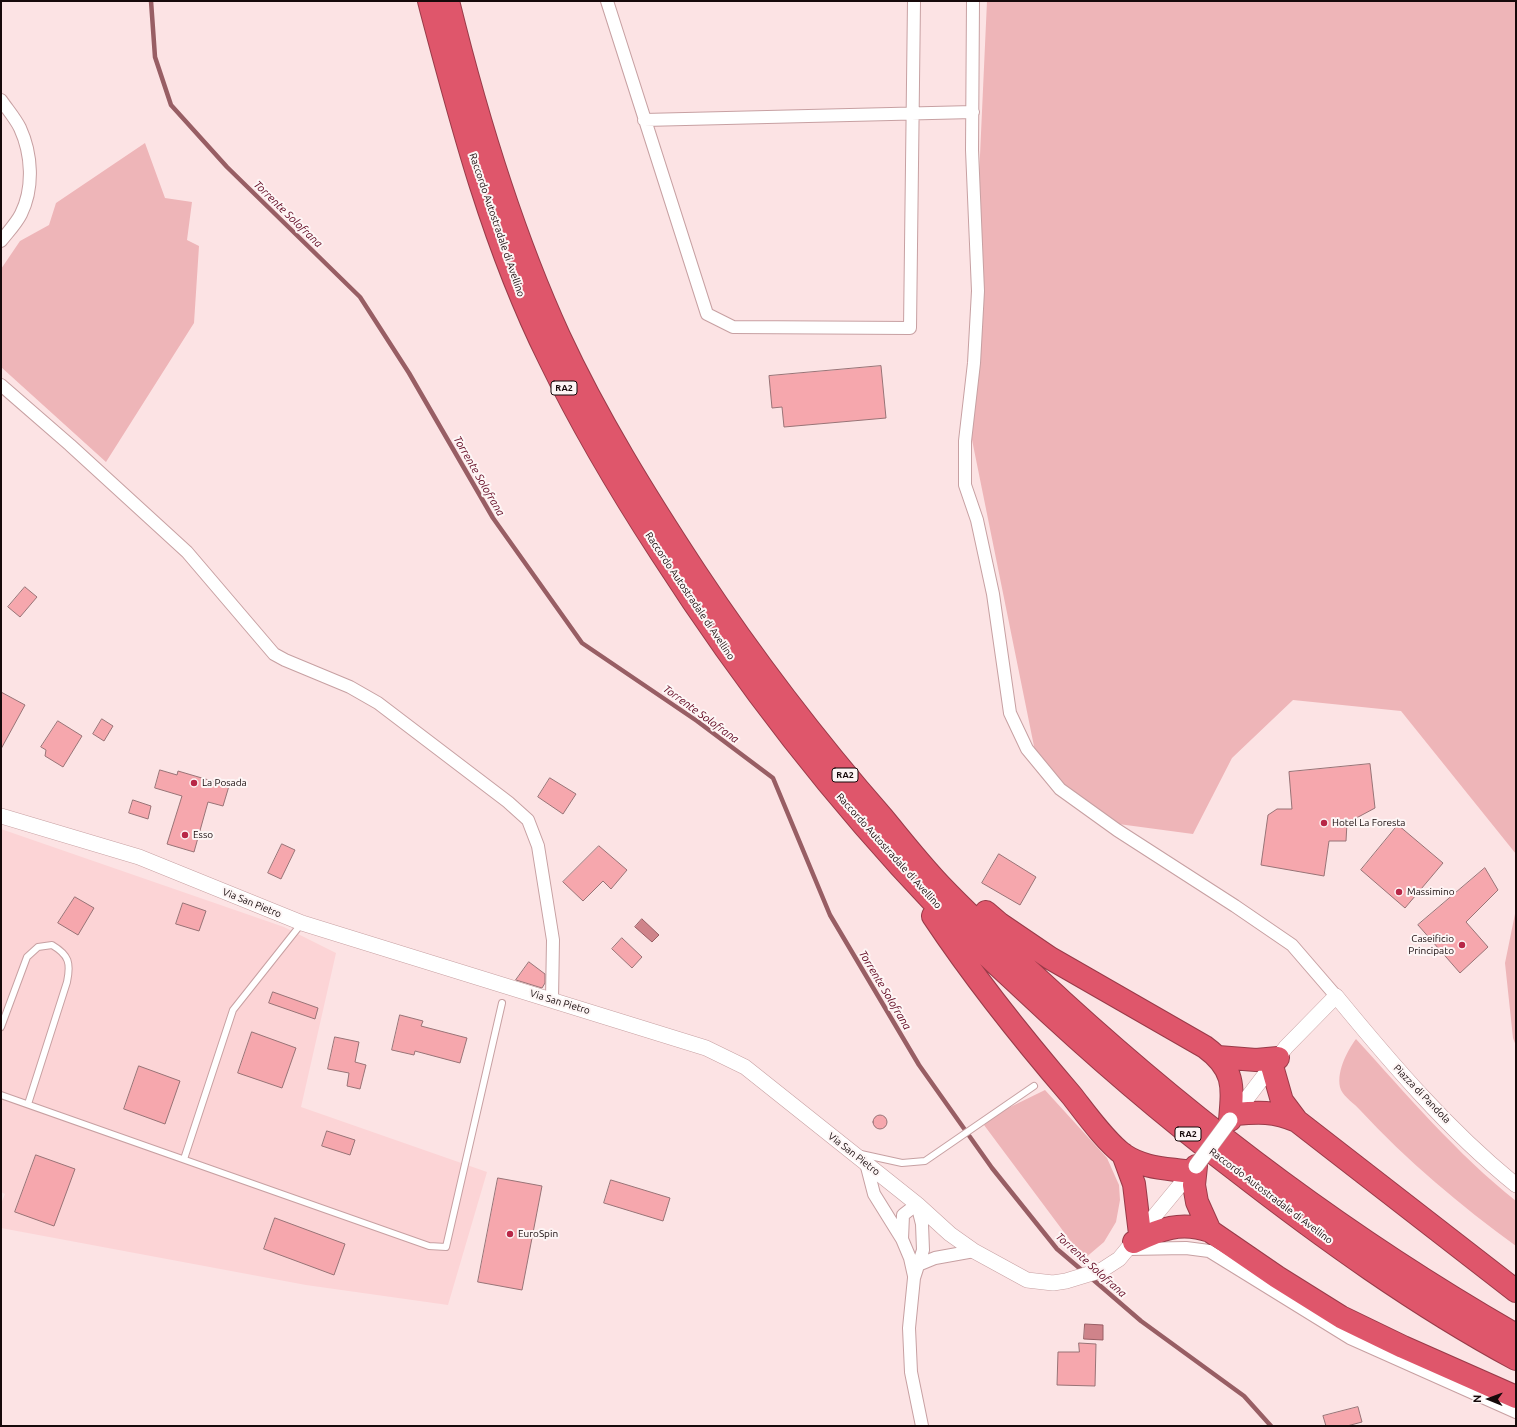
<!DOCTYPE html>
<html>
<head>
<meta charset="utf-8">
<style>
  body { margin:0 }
  #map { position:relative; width:1517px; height:1427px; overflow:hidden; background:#fce3e4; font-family:Ubuntu,sans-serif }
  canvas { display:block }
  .frame { position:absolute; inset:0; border:2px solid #16090a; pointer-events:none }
  .north { position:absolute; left:1469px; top:1379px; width:40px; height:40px; -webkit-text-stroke:3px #fdf5f5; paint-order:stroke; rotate:271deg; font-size:11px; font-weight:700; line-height:16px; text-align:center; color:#16090a }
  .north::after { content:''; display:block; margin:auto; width:14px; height:18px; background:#16090a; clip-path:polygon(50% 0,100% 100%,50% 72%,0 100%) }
</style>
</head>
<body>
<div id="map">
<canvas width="1517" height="1427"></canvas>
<div class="frame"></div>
<div class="north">N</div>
</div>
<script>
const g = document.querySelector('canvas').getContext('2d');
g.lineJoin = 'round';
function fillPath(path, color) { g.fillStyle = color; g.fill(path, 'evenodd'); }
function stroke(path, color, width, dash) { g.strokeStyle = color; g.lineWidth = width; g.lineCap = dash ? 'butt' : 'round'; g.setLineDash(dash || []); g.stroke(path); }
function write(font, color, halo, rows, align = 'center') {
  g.font = font + ' Ubuntu,sans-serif'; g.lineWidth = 4; g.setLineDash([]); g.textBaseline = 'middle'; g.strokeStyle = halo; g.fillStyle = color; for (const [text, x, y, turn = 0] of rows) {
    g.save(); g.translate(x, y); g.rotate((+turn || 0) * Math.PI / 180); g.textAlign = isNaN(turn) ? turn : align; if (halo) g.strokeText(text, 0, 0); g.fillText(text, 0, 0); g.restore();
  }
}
fillPath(new Path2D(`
  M1,829L284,927L336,953L301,1107L487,1172L448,1305L306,1285L1,1228V1204L5,1194L1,1192Z`), '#fcd4d6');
fillPath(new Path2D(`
  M987,1H1516V854L1401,711L1293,700L1232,758L1193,834L1111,823L1039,771L968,420Z
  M145,143L165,198L192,202L187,240L199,246L194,323L106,462L1,367V269L20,241L49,225L56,203Z
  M1516,909V1046L1513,1038L1505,963Z
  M1356,1039C1407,1095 1457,1154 1516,1201V1246C1461,1206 1406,1160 1360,1110C1355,1104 1344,1097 1341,1090C1335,1074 1347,1051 1356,1039Z
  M1045,1090L1107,1158L1119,1185L1120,1200L1116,1222L1104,1242L1084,1259L984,1125L998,1113Z`), '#eeb5b8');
const water = new Path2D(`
  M642,919L659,935L652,942L635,927Z
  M1085,1324L1103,1325V1340L1084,1339Z`);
fillPath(water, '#cf838a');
stroke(water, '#985e64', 1);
stroke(new Path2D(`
  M151,1L155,57L171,105L227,167L360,297L409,373L493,518L582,643L697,721L773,778L830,915L919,1065L992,1168L1057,1249L1084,1272
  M1090,1277L1141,1321L1244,1396L1271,1426`), '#985e64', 4.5);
const building = new Path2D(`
  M881,366L886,418L784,427L782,407L772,408L769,376Z
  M25,587L37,597L20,617L8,607Z
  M1,692L25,705L1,749Z
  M102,719L113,726L104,741L93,734Z
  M58,721L82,736L63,767L45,756L46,750L41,747Z
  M1370,764L1375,808L1347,823L1346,841H1329L1324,876L1261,865L1268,815L1277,809H1292L1289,772Z
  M160,770L177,775L178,771L229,786L223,806L208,802L194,852L167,844L182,796L155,788Z
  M550,778L576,794L563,814L538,797Z
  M133,800L151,806L148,819L129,813Z
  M1398,825L1443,863L1405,908L1361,870Z
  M282,844L295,850L281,879L268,873Z
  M599,846L627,870L611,889L603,881L583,901L563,882Z
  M999,854L1036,877L1020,905L982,883Z
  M1485,868L1498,890L1466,922L1488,947L1460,973L1418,925Z
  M75,897L94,908L78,935L58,923Z
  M183,903L206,911L199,931L176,924Z
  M622,938L642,957L632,968L612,949Z
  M529,962L545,974V983L542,988L516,980Z
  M273,992L318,1008L315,1019L269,1003Z
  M400,1015L423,1021L421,1026L467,1038L460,1063L415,1051L414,1055L392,1050Z
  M252,1032L296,1048L282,1088L238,1073Z
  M335,1037L359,1042L355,1062L366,1065L360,1089L347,1086L349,1073L328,1069Z
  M139,1066L180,1081L165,1124L124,1109Z
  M873 1122a7 7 0 1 1 14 0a7 7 0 1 1-14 0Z
  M327,1131L355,1140L350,1155L322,1146Z
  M36,1155L75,1169L54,1226L15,1212Z
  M498,1178L542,1186L522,1290L478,1282Z
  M611,1180L670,1198L663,1221L604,1203Z
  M275,1218L345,1244L334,1275L264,1249Z
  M1079,1343L1096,1344L1095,1386L1057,1385L1058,1352H1079Z
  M1358,1407L1362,1422L1347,1426H1326L1323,1416Z`);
fillPath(building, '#f6a7ad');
stroke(building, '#987376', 1);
const service = new Path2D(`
  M1,1027L27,957L38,947L52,945C69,955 71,963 67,982L28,1104
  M1,1095L429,1246L446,1247L502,1003
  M861,1154L902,1163L925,1161L1034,1086
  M184,1159L233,1010L302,923`);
const minor = new Path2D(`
  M607,1L707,314L733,327L910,328L914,1
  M973,1L972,150L978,291L974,363L965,441V485L977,520L993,594L1010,713L1027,749L1060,789L1117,830L1235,906L1292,945L1336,996
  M1,100C7,109 15,118 20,128C32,154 34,188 21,214C16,224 7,233 1,241
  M644,120L973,112
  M1,385L70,445L187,552L274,654L285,660L350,687L378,703L508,802L528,820L538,846L553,940L552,999
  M866,1163L874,1194L902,1239L910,1258L914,1276
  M902,1239L903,1215L917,1204L922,1224L923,1250L914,1278L909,1328L911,1372L922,1426
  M1129,1249L1186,1248L1209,1251L1350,1338L1516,1412
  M918,1265L935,1258L974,1251`);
const tertiary = new Path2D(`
  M1,816L139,857L302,923L706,1048L745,1067L917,1204L950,1234L974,1251L1027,1280L1053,1283L1066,1281L1102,1270L1119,1259L1195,1167
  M1232,1118L1286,1047L1336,996C1391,1063 1448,1130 1516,1185`);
const motorway = new Path2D(`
  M429,1C461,122 493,245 549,358C582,426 620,490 661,553C742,679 834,798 937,906C964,935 993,961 1021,987C1089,1051 1159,1112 1233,1168C1323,1238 1416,1305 1516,1359
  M448,1C476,115 510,229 559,336C597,418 646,497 696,573C753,659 815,740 883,818C902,841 920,864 940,885C979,926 1021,963 1062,1001C1201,1128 1352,1241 1516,1335
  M986,912L1000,924L1050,958L1205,1047C1235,1069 1233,1086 1230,1120
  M933,916C975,979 1023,1039 1072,1096C1086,1114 1106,1142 1124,1155C1145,1169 1167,1168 1191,1172
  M1218,1057L1256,1060L1278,1058
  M1272,1066L1282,1101L1297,1121
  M1235,1114C1258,1112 1274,1111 1297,1121L1516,1291
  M1123,1154L1134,1184L1140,1234
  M1196,1166L1194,1185L1197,1202L1210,1231L1277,1277L1341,1317L1403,1347L1516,1397
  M1134,1242C1160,1229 1181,1221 1210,1231`);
stroke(service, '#c7a0a2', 8);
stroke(minor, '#c7a0a2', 14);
stroke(tertiary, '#c7a0a2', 16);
stroke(motorway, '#993b49', 24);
stroke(service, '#fff', 6);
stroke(minor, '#fff', 12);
stroke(tertiary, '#fff', 15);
stroke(motorway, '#df566b', 22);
const tertiaryBridge = new Path2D(`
  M1196,1166L1230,1120`);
stroke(tertiaryBridge, '#c7a0a2', 16, []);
stroke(tertiaryBridge, '#fff', 15);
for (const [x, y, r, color] of [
  [194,783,4,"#b82747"],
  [1324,823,4,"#b82747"],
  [185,835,4,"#b82747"],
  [1399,892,4,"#b82747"],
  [1462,945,4,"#b82747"],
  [510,1234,4,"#b82747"]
]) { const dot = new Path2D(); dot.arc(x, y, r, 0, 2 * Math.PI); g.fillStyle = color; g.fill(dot); stroke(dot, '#fdf5f5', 1.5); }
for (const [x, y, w] of [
  [564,388,26],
  [845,775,26],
  [1188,1134,26]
]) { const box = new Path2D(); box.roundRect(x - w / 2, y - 7, w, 14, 3); g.fillStyle = '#fdf5f5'; g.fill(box); stroke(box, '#16090a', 1); }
write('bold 9px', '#16090a', null, [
  ["RA2",564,388],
  ["RA2",845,775],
  ["RA2",1188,1134]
]);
write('10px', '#16090a', '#fdf5f5', [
  ["Raccordo Autostradale di Avellino",497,225,71],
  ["Raccordo Autostradale di Avellino",690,596,56],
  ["Raccordo Autostradale di Avellino",889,851,48],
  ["Via San Pietro",252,903,22],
  ["Via San Pietro",560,1002,17],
  ["Piazza di Pandola",1422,1094,46],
  ["Via San Pietro",854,1154,38],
  ["Raccordo Autostradale di Avellino",1271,1196,37]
]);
write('10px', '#16090a', '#fdf5f5', [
  ["La Posada",202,783],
  ["Hotel La Foresta",1332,823],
  ["Esso",193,835],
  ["Massimino",1407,892],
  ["Caseificio",1454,939,"right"],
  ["Principato",1454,951,"right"],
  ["EuroSpin",518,1234]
], 'left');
write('italic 11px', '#5d001b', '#fdf5f5', [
  ["Torrente Solofrana",288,214,44],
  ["Torrente Solofrana",479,476,60],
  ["Torrente Solofrana",701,714,36],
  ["Torrente Solofrana",885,990,59],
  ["Torrente Solofrana",1091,1265,42]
]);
</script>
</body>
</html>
